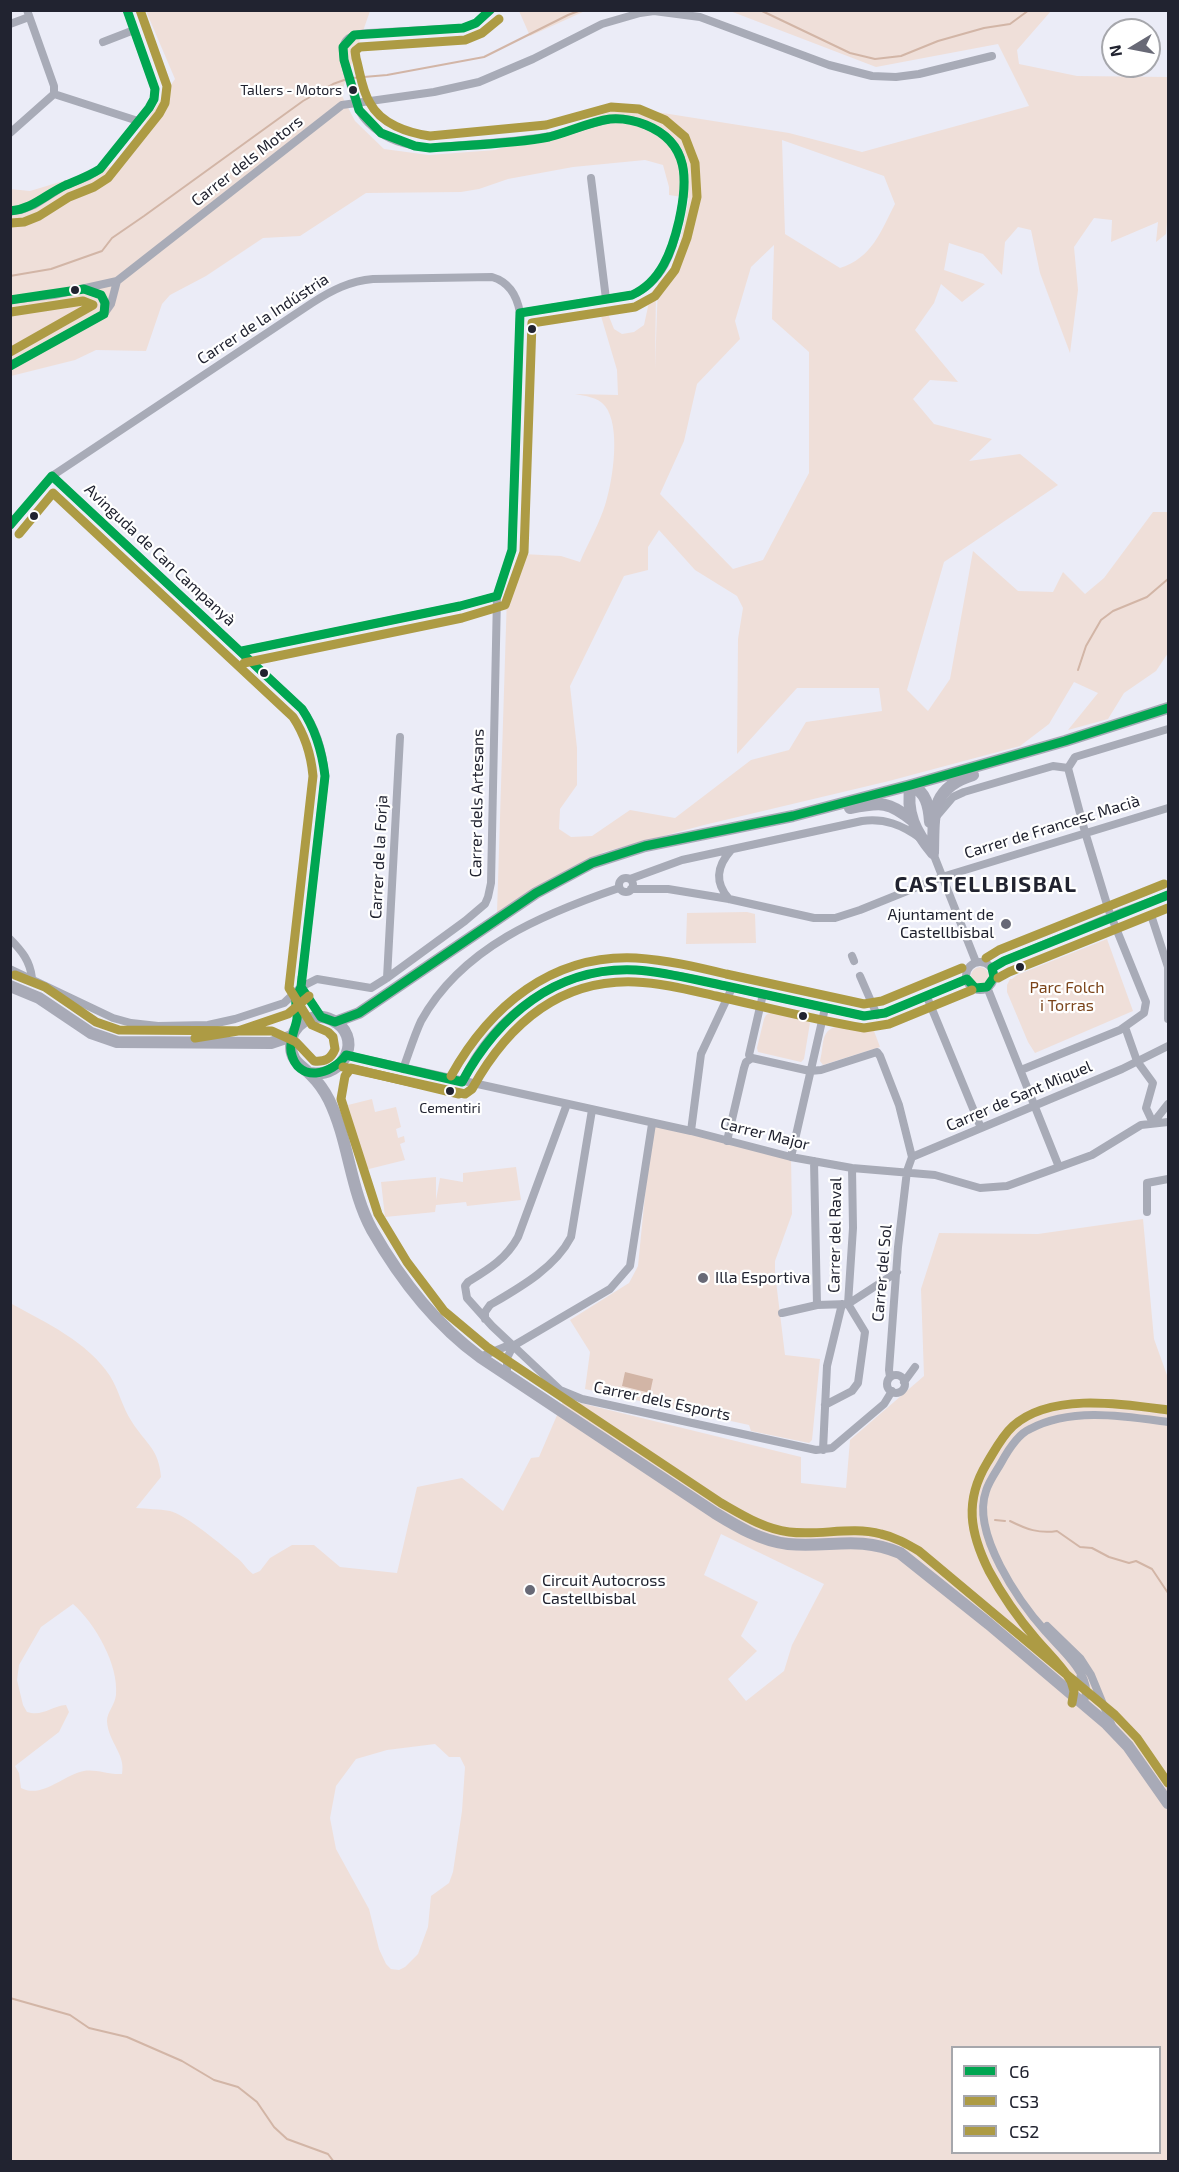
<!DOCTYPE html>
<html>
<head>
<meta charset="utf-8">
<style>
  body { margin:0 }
  #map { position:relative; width:1179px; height:2172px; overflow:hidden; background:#ebecf7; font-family:"Exo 2",sans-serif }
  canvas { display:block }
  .frame { position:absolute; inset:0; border:12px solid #212330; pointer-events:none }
  .legend { position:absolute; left:951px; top:2046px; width:210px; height:108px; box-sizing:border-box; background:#fff; border:2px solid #a6a7ac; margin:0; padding:8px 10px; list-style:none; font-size:18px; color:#212330 }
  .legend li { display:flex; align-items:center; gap:12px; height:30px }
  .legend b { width:30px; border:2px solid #a6a7ac }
  .north { position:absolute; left:1101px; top:18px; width:60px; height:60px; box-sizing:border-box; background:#fff; border:2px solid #a6a7ac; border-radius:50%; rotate:260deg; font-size:16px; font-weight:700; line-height:24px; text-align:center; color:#212330 }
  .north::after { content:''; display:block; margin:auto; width:21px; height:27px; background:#686976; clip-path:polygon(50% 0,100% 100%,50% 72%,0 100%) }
</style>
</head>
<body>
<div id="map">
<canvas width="1179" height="2172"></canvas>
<div class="frame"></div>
<ul class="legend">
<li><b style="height:8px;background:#00a651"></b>C6</li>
<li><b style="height:8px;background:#ad9b44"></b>CS3</li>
<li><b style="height:8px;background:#ad9b44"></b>CS2</li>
</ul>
<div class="north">N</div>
</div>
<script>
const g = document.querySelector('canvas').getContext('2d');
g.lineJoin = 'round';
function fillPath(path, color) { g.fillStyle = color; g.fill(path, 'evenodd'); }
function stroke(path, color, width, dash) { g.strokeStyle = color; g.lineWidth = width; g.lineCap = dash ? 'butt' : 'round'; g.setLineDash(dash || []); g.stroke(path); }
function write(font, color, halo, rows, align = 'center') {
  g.font = font + ' "Exo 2",sans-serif'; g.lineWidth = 4.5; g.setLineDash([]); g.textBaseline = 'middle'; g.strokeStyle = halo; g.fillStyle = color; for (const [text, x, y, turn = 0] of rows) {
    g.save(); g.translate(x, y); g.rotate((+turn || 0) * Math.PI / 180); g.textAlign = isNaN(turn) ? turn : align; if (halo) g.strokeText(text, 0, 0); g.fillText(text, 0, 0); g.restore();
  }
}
fillPath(new Path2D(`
  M146,11H370L341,94L355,121L384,149L429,155L495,150L625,107L789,133L862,152L1029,106L998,44L876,67L730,11H1051L1017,50L1019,64L1077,76L1168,77V211L1166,234L1156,242L1158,222L1111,242L1112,220L1094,218L1074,247L1078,290L1070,353L1040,273L1031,230L1018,227L1005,242L1002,275L983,254L949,243L944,270L985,284L962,302L941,284L934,303L915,330L958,382L930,380L913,399L934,424L992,439L969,461L1020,454L1058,485L944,562L907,690L928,711L950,679L973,551L1018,591L1053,592L1063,572L1085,594L1104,578L1153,512H1168V653L1156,671L1124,693L1108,719L1068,730L1098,693L1074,682L1049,724L1020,746L889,781L704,825L604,852L497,913L507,595L523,554L561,556L580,562C588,543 600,523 606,502C613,479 621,426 605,406C598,397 585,396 575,394L618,395L617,370L601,316L573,314L606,309L614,329L622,334L634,332L644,325L651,293L656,287L655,369L658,283L670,270L679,248L689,198L669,195V187L663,165L645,160L573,167L508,179L479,189L461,192L366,193L300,236L263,238L206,276L170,295L162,304L146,351L96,350L75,360L11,376L10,189L30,191L116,165L175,79ZM782,140L884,176L895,204C881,231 872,258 840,268L785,234ZM774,245L772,319L809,352V473L763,560L733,569L660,494L684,441L697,384L740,339L735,321L751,267ZM659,530L695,570L737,596L743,608L738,639L737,754L797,688H879L882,711L806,722L789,750L751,760L675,818L630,810L592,836L571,837L559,829L560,809L577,785V748L570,686L624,576L648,570V547Z
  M519,11H585L530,36Z
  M747,912L755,914L756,943L686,944L687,913Z
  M1107,939L1133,1011L1035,1053L1028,1042L1007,992V985L1010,979H1012L1017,975Z
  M971 976a9 9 0 1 1 18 0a9 9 0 1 1-18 0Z
  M771,1012L806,1019L810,1023L804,1059L801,1062L758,1052L757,1048L764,1019L766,1015Z
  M842,1025L864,1027L874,1031L880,1047L823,1065L820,1061C825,1042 819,1029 842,1025Z
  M372,1099L375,1112L396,1107L401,1127L396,1129L398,1138L404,1136L405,1142L400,1144L405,1160L365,1170L348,1105Z
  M652,1124L791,1157L792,1214L775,1261V1273L785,1355L820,1359L812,1440L809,1443L751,1431L749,1425L585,1389L590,1352L570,1320L629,1283L638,1266Z
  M516,1167L521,1200L467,1206L466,1202L436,1205L435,1212L385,1217L381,1182L436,1177V1200L440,1178L463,1182V1173Z
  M1143,1219L1154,1339L1168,1378V2161H11L10,1303C45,1322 88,1342 110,1376C119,1390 122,1407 132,1422C146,1444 159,1449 161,1477L136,1508C147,1509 159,1509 170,1511C185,1514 223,1546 236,1557C243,1562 246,1569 253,1574L260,1571L270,1558L292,1545H314L340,1567L397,1573L417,1487L462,1478L503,1511L531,1458L539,1457L564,1399L801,1457V1483L846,1488L850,1440L924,1376L921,1289L939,1233L1038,1234ZM721,1534L824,1584L792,1645L784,1671L746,1701L728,1679L757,1651L741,1636L758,1602L704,1575ZM73,1604C95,1623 119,1665 116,1695C115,1705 107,1712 107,1721C108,1742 126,1754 122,1774C109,1775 96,1769 84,1771C63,1775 42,1799 21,1788L19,1773L15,1766L59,1732L69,1712L66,1705C51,1706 43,1717 27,1712L23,1705L17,1680L19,1665L41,1627ZM435,1744L449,1757H460L465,1767L462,1811L453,1872L449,1883L431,1896L428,1927L418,1954L405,1967L399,1970L391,1969L386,1964L379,1949L369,1909L336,1849L330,1818L336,1786L356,1759L387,1750ZM952,2048H1160V2152H952Z`), '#efdfd9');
fillPath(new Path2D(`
  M625,1372L653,1379L650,1393L622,1386Z`), '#d2b5a6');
stroke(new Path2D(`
  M760,10L850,53L875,59L901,56L938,41L984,28L1010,24L1029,10
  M352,78L387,75L484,57L568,15L581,10
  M10,276L51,269L102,251L112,238L144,216L303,101L333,84L347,79
  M1078,670L1086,646L1101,620L1113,611L1147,597L1168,579
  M995,1520L1005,1521
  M1010,1521C1026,1529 1039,1534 1057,1531L1080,1547L1092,1548L1109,1557L1129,1563L1136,1561L1152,1569L1168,1593
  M10,1998L70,2015L89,2028L127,2037L182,2061L214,2080L238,2087L257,2102L274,2127L287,2139L328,2154L334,2162`), '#d2b5a6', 2);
stroke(new Path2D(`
  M27,10L54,86V94
  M491,10L476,23L463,28L369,33C359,34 346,35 343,47C341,55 355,102 359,110C363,119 373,128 381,133C393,142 415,147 430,148C468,144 506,143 544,137C566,134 587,123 610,119C624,117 638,121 650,127C691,144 687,184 679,221C673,251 663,282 632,295L520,313
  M10,24L29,17
  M103,42L134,30
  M54,94L138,121
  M10,133L54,94
  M591,178L606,299
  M10,211L21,210L34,205L64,186L89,176L100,169L149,108L154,99L155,89L127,10
  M84,289L101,295L105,303L104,314
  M10,300L54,295L117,281L342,105L434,92L479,82L533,59L602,24L640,13L654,11L700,17L829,65L872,76L896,77L919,74L992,56
  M10,366L104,314L111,304L117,281
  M52,476L302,709C317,729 323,752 325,776L301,987C295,1001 298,1013 296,1028
  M10,526L52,476L312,303C332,290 350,281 373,279L492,277C509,282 517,295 520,313L512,550L497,596L491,883L488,897L485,904L465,921L387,978L371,988L317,979L301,987L284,1003L235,1019L208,1025L158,1026L131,1023L113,1018L10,969
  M242,651L460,606L497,596
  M1068,768L1075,757L1168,729
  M936,817L953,797L964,792L1053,766L1068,768
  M933,853L976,962
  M619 885a7 7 0 1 1 14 0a7 7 0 1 1-14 0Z
  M630,879L682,860L862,821C885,818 902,825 920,838
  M631,889H668L729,899L814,918H835L860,910L942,877L1168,808
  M729,899C714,882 717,866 731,850
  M1152,918L1168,967V1019
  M10,939C22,951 30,961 32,978
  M852,956L854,961
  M966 976a14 14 0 1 1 28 0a14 14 0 1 1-28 0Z
  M992,968L1004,961L1122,912L1168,895
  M860,976L877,1015
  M387,978L400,737
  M301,987L321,1017
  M987,987L1059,1167
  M763,994L749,1055L752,1058L810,1071L821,1070L877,1052L880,1056L899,1105L912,1157L907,1171L898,1247L889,1370L890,1377
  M927,997L981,1128
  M1125,1027L1137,1061L1153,1083L1146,1108L1153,1123
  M346,1055L691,1131L791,1157L852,1168L935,1175L980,1188L1007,1186L1092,1155L1141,1125L1168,1122
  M403,1069C409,1053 414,1036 421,1021C462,947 543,914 619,888
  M1021,1070L1120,1030L1144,1013L1146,1002L1109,911L1085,832L1068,768
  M462,1082C491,1020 551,972 622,970C655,969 689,978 721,985C769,995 816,1006 864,1016L885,1013L967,979
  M567,1104L518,1237C506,1259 489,1269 468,1282L465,1286L467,1298L492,1326L560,1390L582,1399L816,1450L832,1448L884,1404L892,1391
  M1153,1123L1168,1104
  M691,1131L701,1054L732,988
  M727,1141L744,1068L746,1062L752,1058
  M791,1157L825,1008
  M912,1157L1122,1069L1168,1046
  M814,1161L817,1305
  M1147,1212V1183L1168,1179
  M848,1304L853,1228L852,1168
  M782,1313L817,1305L848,1304L897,1272
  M485,1319V1312L490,1305C519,1288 555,1268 571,1237L592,1110
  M480,1357L507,1346H513L610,1289L630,1266L652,1124
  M507,1375V1358L513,1346
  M887 1384a9 9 0 1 1 18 0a9 9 0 1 1-18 0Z
  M904,1382L915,1367
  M825,1405L852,1391L858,1383L865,1332L848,1304
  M823,1450L827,1366L842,1304
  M1047,1626L1080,1658L1091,1675L1112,1726
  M1065,1688L1079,1685L1081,1674
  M1084,1704C1084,1700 1086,1695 1086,1691C1087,1671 1058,1646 1046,1632C1019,1602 971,1533 986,1491C989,1481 996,1472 1001,1463C1007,1452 1018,1434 1030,1429C1071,1407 1124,1416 1168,1422`), '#a8abb7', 8);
stroke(new Path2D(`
  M911,785C926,792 929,806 930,822
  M911,785C905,812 916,833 933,853
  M850,808C881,802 889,801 913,821
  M933,853C934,815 930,788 973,775
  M10,986L39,998L91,1033L117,1042L271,1043L292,1036
  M335,1022L359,1013L536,893L592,863L645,846L793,816L911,785L1065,741L1168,708
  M310,1073C347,1078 363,1035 332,1020C313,1010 290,1025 291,1046C291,1062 302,1065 311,1075C317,1081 325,1092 329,1100C349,1141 350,1190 372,1230C400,1279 435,1324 480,1357L715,1513C738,1527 761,1541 788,1544C830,1548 858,1535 900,1553L989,1624L1107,1724L1128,1746L1168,1803`), '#a8aab7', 12);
stroke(new Path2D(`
  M10,211C33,209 46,194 66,185C78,180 89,176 100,169L149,108L154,99L155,89L127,10
  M10,300L84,289L101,295L105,303L104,314L10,366
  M10,525L52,476L302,709C316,730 322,751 325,776L301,987C299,991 297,996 296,1000C295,1007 298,1013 297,1019C295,1030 289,1041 291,1052C298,1084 332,1075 346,1055L462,1082C498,1016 556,966 636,970C666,972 696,980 726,986C772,996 818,1006 864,1016L885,1013L967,979L975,988L987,987L994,977L992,968L1004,961L1168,895
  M242,651L460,606L497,596L512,550L520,313L632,295C661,282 672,251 679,221C688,181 690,143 646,125C636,121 622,118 610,119C589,122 569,132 549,137C513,144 467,145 430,148L415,146L381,133L359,110L344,60L343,47L354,35L463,28L476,23L490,10
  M302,977L301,987L321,1017L335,1022L359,1013L536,893L592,863L645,846L793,816L911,785L1065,741L1168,708`), '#00a651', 9);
stroke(new Path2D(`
  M11,223L24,222L39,216L69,197L94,187L108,178L159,114L165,103L167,86L140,10
  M10,352L93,305L83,301L11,312
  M244,663L462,618L505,605L524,552L532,323L635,307L655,296L675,270L687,238L697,197L695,163L685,137L665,120L639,109L611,107L546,125L430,136C408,133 381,124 370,103C362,91 360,72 356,58L355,51L360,47L465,40L482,33L499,19
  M15,975L45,987L96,1022L119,1030L272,1031L296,1042L314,1061C325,1062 331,1059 335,1049L333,1037L328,1032L312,1025L289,988L313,776C311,754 305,735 293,717L53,493L19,534
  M998,978L1009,972L1168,908
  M195,1038L238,1031L288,1014L309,996
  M343,1067L465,1094L472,1089C507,1026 558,979 635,982C662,983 689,990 716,996C765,1007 814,1020 864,1028L889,1024L972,990`), '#ad9b44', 9);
stroke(new Path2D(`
  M986,958L999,950L1164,884
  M451,1076C490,1006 552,954 636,958C667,960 697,967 726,974C772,984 818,994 864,1004L882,1001L962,968
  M459,1094L351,1068L345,1076L341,1099L378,1214L407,1262L444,1311L487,1347L721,1503C742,1515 764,1529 789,1532C820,1536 851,1526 881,1534C895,1537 907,1544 919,1551L1115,1715L1137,1738L1168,1783
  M1072,1703L1074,1691L1071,1681C1061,1665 1048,1653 1036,1639C1018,1618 1002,1595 989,1571C970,1533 964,1501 987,1463C995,1450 1002,1436 1013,1426C1051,1392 1123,1404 1168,1410`), '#ad9b44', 9);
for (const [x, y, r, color] of [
  [353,90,5,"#212330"],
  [75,290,5,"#212330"],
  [532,329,5,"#212330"],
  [34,516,5,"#212330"],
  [264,673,5,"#212330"],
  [1006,924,6,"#686976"],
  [1020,967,5,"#212330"],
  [803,1016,5,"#212330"],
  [450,1091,5,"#212330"],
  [703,1278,6,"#686976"],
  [530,1590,6,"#686976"]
]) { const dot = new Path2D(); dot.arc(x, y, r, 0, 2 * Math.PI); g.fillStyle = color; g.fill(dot); stroke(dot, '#fff', 2); }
write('14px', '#212330', '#fff', [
  ["Tallers - Motors",342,90],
  ["Cementiri",450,1108,"center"]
], 'right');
write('16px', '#212330', '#fff', [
  ["Carrer dels Motors",247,161,-38],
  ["Carrer de la Indústria",263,319,-33],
  ["Avinguda de Can Campanyà",160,555,43],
  ["Carrer dels Artesans",477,803,-89],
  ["Carrer de Francesc Macià",1052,827,-17],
  ["Carrer de la Forja",379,857,-87],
  ["Carrer de Sant Miquel",1019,1096,-23],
  ["Carrer Major",765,1134,14],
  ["Carrer del Raval",835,1235,-89],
  ["Carrer del Sol",882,1273,-85],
  ["Carrer dels Esports",662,1401,12]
]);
write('16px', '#212330', '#fff', [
  ["Ajuntament de",994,915,"right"],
  ["Castellbisbal",994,933,"right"],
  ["Illa Esportiva",715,1278],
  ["Circuit Autocross",542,1581],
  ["Castellbisbal",542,1599]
], 'left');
write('16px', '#7b441a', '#fff', [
  ["Parc Folch",1067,988],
  ["i Torras",1067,1006]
]);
g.letterSpacing = '1.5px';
write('bold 22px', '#212330', '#fff', [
  ["CASTELLBISBAL",986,885]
]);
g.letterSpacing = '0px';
</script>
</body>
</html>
